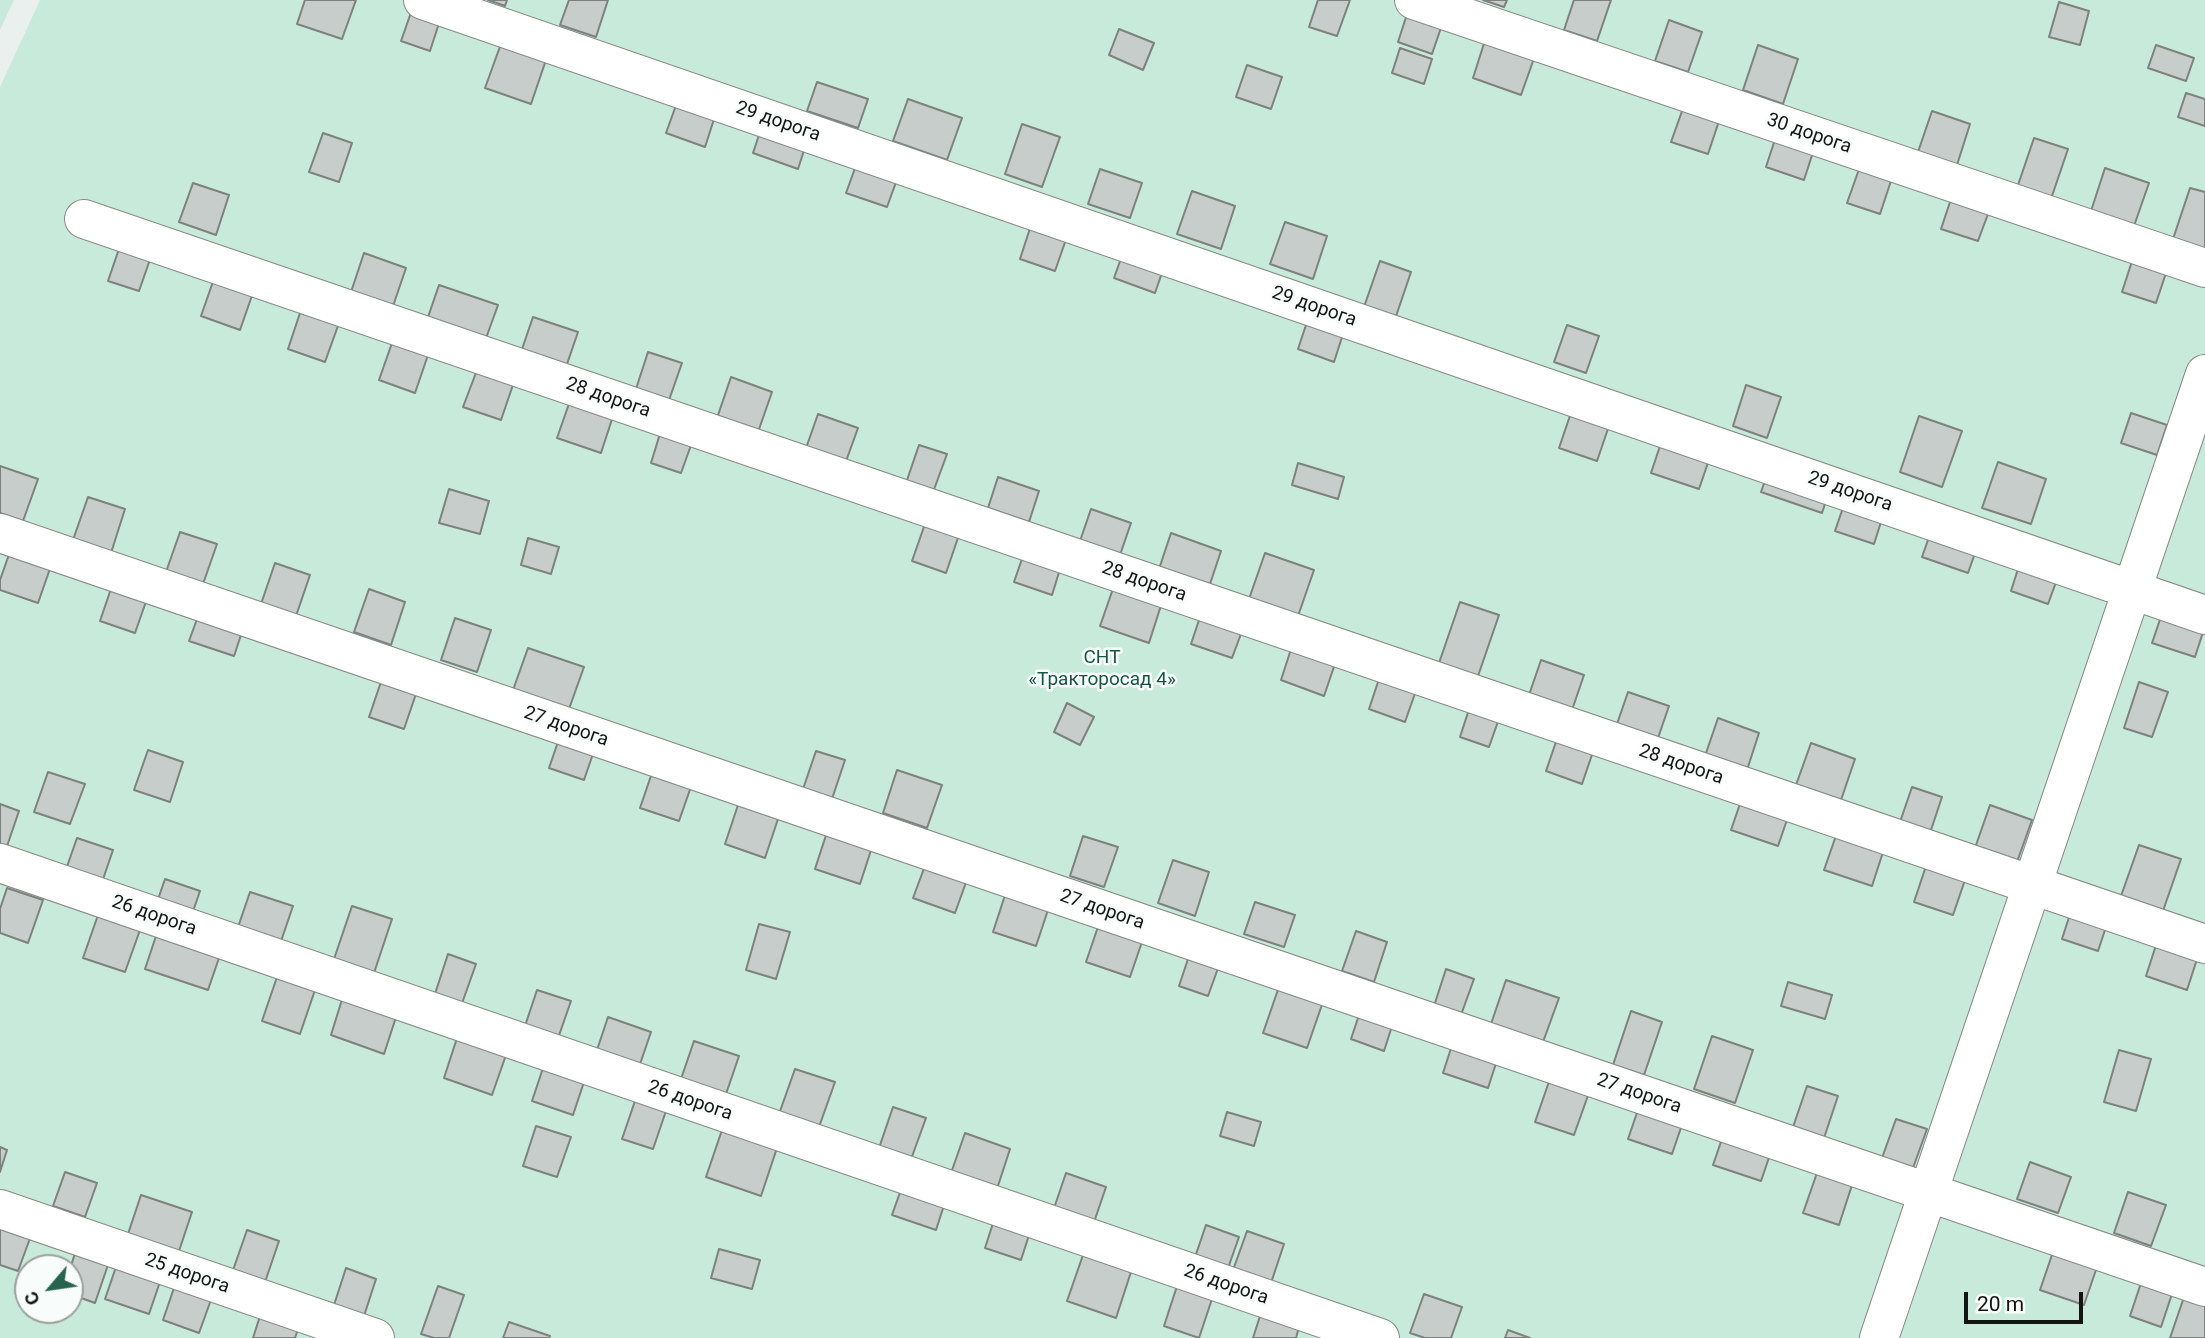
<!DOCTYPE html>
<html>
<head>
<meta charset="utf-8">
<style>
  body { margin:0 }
  #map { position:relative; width:2205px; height:1338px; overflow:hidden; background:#eaf0ed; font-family:Roboto,sans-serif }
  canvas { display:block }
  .north { position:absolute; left:14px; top:1254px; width:70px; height:70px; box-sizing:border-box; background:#f8fdfb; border:2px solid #9ca09f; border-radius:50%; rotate:241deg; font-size:19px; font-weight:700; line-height:28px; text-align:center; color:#131514 }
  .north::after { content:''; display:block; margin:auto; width:24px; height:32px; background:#27634e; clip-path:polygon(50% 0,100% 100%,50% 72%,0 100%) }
  .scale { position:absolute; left:1964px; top:1292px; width:119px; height:32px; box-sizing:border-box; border:4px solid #131514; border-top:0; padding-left:9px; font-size:21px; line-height:24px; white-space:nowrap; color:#131514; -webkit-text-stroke:5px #f8fdfb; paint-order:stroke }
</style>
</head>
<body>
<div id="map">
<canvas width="2205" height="1338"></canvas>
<div class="north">С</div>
<div class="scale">20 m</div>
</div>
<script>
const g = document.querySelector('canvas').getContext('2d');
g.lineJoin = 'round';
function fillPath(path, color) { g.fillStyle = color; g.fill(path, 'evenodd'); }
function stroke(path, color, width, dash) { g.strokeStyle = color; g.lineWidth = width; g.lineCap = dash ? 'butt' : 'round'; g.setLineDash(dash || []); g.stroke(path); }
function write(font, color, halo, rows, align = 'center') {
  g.font = font + ' Roboto,sans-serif'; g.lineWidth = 5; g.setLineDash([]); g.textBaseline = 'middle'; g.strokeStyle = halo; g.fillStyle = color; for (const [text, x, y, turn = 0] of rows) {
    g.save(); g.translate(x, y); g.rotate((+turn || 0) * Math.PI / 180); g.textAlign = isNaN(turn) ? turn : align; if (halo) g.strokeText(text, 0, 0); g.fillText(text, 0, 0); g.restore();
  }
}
fillPath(new Path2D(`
  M0,0H14L0,30Z
  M40,0H2205V1338H0V87ZM28,1268H70V1310H28Z`), '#c8eadb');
const building = new Path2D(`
  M305,0H356L342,39L297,24Z
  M488,0H507L505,6Z
  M569,0H608L596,37L560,25Z
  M1318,0H1350L1337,36L1309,27Z
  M1483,0H1507L1504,7Z
  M1574,0H1611L1597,41L1564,30Z
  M2059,2L2089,11L2080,45L2049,37Z
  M414,4L442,14L430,51L401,41Z
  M1409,8L1444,19L1432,54L1398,42Z
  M1669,20L1702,32L1688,72L1655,61Z
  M1119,29L1154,43L1143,70L1109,55Z
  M1487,34L1537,50L1521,95L1473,78Z
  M502,41L547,57L531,104L485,88Z
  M1758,45L1798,59L1783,104L1743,90Z
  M2156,45L2194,58L2186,81L2148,68Z
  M1400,48L1432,59L1424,84L1392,73Z
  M1247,65L1282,77L1271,109L1236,97Z
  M817,82L868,99L858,128L807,111Z
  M2186,93L2205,99V126L2178,117Z
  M679,97L717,110L705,147L666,133Z
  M908,99L962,118L947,160L893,141Z
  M1686,100L1722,112L1708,154L1671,142Z
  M1932,111L1970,124L1957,165L1918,152Z
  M763,123L808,138L798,169L753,153Z
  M1022,124L1060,137L1042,187L1005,174Z
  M1778,130L1816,143L1804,180L1766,167Z
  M323,133L352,143L339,182L309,172Z
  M2034,138L2068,149L2051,199L2017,188Z
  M1863,158L1895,169L1880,214L1847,203Z
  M858,160L899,174L887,207L846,193Z
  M2105,168L2149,183L2134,226L2091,211Z
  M1100,169L1142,183L1130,218L1088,204Z
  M193,183L229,195L216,235L179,222Z
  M2190,188L2205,192V249L2173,239Z
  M1192,191L1235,206L1221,249L1177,234Z
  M1953,193L1991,206L1978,241L1941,229Z
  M1034,216L1070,228L1055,271L1020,259Z
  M1285,222L1327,236L1313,279L1270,264Z
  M122,240L153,251L139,291L108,281Z
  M1124,250L1165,264L1155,293L1114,278Z
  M364,253L406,268L391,312L349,298Z
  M2134,255L2168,267L2156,303L2122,292Z
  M1380,261L1411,272L1390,334L1358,324Z
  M216,273L255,287L240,330L201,316Z
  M439,285L498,305L485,341L427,320Z
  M301,310L339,323L325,362L288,349Z
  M1309,316L1345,328L1334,362L1298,349Z
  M533,317L578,332L565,370L520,355Z
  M1567,325L1599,336L1586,373L1554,362Z
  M393,340L429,352L415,393L379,380Z
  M648,352L682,363L668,403L635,392Z
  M477,370L514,382L501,420L463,407Z
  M731,377L772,392L757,435L716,421Z
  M1746,385L1781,397L1767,438L1733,426Z
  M572,395L615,410L601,453L557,438Z
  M1574,404L1612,417L1597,461L1559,448Z
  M2131,413L2167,425L2157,455L2121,443Z
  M818,414L858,428L845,464L805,451Z
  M1919,416L1962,431L1942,487L1900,472Z
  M662,427L694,437L681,473L651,463Z
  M1665,431L1713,448L1699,489L1651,473Z
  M919,445L947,454L932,495L905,486Z
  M1998,462L2046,479L2031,524L1982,508Z
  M1298,463L1344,477L1338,499L1292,485Z
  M0,466L38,479L23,521L0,513Z
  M1768,472L1829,492L1822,513L1761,492Z
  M998,477L1039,491L1029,522L988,508Z
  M449,489L489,501L480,534L439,523Z
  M1849,490L1887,503L1874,544L1835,531Z
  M88,497L125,509L111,553L73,540Z
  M1091,509L1131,523L1120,555L1080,541Z
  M1935,520L1981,536L1968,573L1922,557Z
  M926,521L960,532L946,573L912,561Z
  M180,532L217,544L203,584L166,572Z
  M1171,533L1221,551L1209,587L1159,569Z
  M528,538L559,547L551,574L521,565Z
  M12,546L53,560L38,603L0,590V580Z
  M1024,553L1061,566L1052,595L1014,582Z
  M1265,553L1314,570L1298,616L1249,599Z
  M2023,553L2062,566L2048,604L2011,591Z
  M275,563L310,575L296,616L261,604Z
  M114,580L149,593L135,633L100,621Z
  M1115,583L1163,599L1149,643L1100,626Z
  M369,589L405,602L391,645L354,632Z
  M1460,602L1499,615L1478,676L1439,663Z
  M2166,602L2205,626L2195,657L2152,643Z
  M201,608L245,623L234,656L189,641Z
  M1202,611L1244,626L1232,658L1191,644Z
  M455,618L491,630L477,672L441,660Z
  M1293,643L1337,658L1324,696L1281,680Z
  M528,648L584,667L569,709L513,690Z
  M1541,660L1584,675L1572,710L1529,695Z
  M1381,673L1418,685L1405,722L1369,709Z
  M383,676L418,688L404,729L369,717Z
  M2139,682L2168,692L2152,737L2124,728Z
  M1628,692L1669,706L1658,738L1617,724Z
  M1067,703L1094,717L1080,745L1054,732Z
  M1471,703L1501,713L1489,747L1460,737Z
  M1718,718L1759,733L1747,770L1705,756Z
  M1559,733L1595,746L1582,784L1546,771Z
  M560,736L595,748L584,780L549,768Z
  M1811,743L1855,759L1841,800L1796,785Z
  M148,750L183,762L170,802L134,790Z
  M816,751L845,760L832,799L803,789Z
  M654,767L693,781L679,821L640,808Z
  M897,770L942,785L927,828L883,813Z
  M48,772L85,784L70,824L34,812Z
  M1912,787L1942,797L1930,833L1900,822Z
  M1743,795L1790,811L1778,846L1731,830Z
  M739,802L779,816L765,858L725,844Z
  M0,804L19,811L5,852L0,851Z
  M1990,805L2032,820L2017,862L1975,848Z
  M829,826L874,841L860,884L815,869Z
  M1838,830L1885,846L1872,886L1824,870Z
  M1083,836L1118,847L1104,887L1070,876Z
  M77,838L113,850L99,891L63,878Z
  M2139,845L2181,859L2163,911L2121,896Z
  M1173,860L1209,872L1195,916L1158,903Z
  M1928,860L1967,874L1953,915L1914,902Z
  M926,863L968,877L955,913L913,898Z
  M165,879L200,891L189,923L154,911Z
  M7,888L43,900L28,943L0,933V909Z
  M1007,889L1050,904L1036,946L993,932Z
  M250,892L293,906L278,950L235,936Z
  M1255,902L1295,915L1284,947L1244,934Z
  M352,906L392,919L372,979L332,965Z
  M2071,911L2107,924L2098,951L2062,939Z
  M98,915L140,930L125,972L83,958Z
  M1101,918L1145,933L1130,977L1086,962Z
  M759,924L790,932L776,979L746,970Z
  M1356,931L1387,942L1374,982L1342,971Z
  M157,933L220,955L208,990L145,969Z
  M2158,939L2199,953L2187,990L2146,976Z
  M1191,950L1221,960L1208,996L1179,986Z
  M448,954L476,964L460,1009L433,1000Z
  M1446,969L1474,979L1461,1015L1434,1006Z
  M277,977L315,990L300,1034L262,1021Z
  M1506,980L1559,998L1543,1042L1491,1024Z
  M1281,981L1325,996L1307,1048L1263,1033Z
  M1788,982L1832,995L1825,1019L1781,1006Z
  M537,990L571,1001L556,1044L523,1032Z
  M344,993L398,1011L384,1054L331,1035Z
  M1361,1009L1394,1020L1384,1051L1351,1039Z
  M1631,1011L1662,1022L1644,1075L1613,1065Z
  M608,1017L651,1032L639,1067L596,1053Z
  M1455,1036L1500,1051L1488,1088L1443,1073Z
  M1712,1036L1753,1050L1735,1103L1694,1089Z
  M457,1038L506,1055L492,1095L444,1078Z
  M694,1041L739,1056L726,1094L681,1079Z
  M2119,1050L2151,1059L2136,1111L2104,1102Z
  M543,1068L584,1082L573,1115L532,1101Z
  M795,1069L835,1082L819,1127L779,1114Z
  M1552,1073L1591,1087L1574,1135L1535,1122Z
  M1807,1086L1838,1096L1823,1141L1792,1130Z
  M635,1101L666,1111L653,1149L622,1139Z
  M1641,1101L1685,1116L1672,1154L1628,1139Z
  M893,1107L926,1118L910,1162L878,1151Z
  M1227,1112L1261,1122L1254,1146L1220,1136Z
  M1896,1119L1927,1129L1913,1168L1882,1158Z
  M536,1126L571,1137L557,1177L523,1166Z
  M723,1127L778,1145L761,1196L706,1177Z
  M1725,1130L1773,1146L1761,1181L1713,1165Z
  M965,1133L1010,1149L996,1192L950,1176Z
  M0,1147L7,1150L0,1172Z
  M2030,1162L2071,1177L2058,1213L2017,1199Z
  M1818,1170L1853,1182L1839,1225L1803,1213Z
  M65,1172L97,1183L85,1217L53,1206Z
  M1066,1173L1106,1187L1091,1231L1051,1217Z
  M904,1181L947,1196L936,1230L892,1215Z
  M2128,1192L2166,1205L2151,1246L2114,1233Z
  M141,1195L192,1212L178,1254L127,1237Z
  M995,1217L1031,1229L1021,1260L985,1248Z
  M0,1222L32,1233L18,1271L0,1265Z
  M1206,1225L1239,1237L1227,1271L1194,1260Z
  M247,1230L279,1241L263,1288L231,1276Z
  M1247,1231L1284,1244L1270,1286L1232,1273Z
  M2055,1246L2099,1261L2084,1305L2040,1290Z
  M719,1249L760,1260L752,1289L711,1278Z
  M76,1250L109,1262L95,1303L70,1294V1269Z
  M1083,1255L1131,1272L1116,1318L1067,1301Z
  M118,1261L162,1276L149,1314L105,1299Z
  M346,1268L376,1279L364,1316L334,1305Z
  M2143,1277L2174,1288L2161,1327L2130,1316Z
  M1178,1283L1213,1296L1199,1338L1164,1326Z
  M175,1285L212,1297L199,1333L163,1320Z
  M438,1286L464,1295L449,1338H434L421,1334Z
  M1424,1294L1462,1307L1451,1338H1425L1410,1333Z
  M2184,1297L2205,1304V1338H2170Z
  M261,1313L299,1326L295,1338H253Z
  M1261,1313L1299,1327L1296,1338H1253Z
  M509,1322L550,1336L549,1338H503Z
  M1508,1330L1530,1338H1505Z`);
fillPath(building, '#c7cdca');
stroke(building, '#7d827f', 2);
const minor = new Path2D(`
  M423,0L2205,615
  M1414,0L2205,268
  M84,219L2205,944
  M0,533L2205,1287
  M0,863L1380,1338
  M0,1209L375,1338
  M1879,1338L2205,374`);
stroke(minor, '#868b88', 40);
stroke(minor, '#fff', 38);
write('19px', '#131514', '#f8fdfb', [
  ["29 дорога",778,122,19],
  ["30 дорога",1809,134,19],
  ["29 дорога",1314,307,19],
  ["28 дорога",608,398,19],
  ["29 дорога",1850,492,19],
  ["28 дорога",1144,582,19],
  ["27 дорога",566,727,19],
  ["28 дорога",1681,765,19],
  ["27 дорога",1102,910,19],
  ["26 дорога",154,916,19],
  ["27 дорога",1639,1094,19],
  ["26 дорога",690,1101,19],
  ["25 дорога",187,1274,19],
  ["26 дорога",1226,1285,19]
]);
write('19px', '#165743', '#f8fdfb', [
  ["СНТ",1102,658],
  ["«Тракторосад 4»",1102,680]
]);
</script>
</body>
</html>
